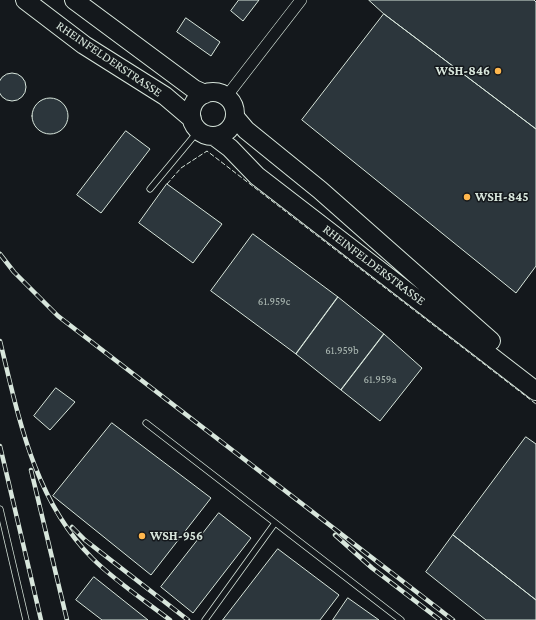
<!DOCTYPE html>
<html>
<head>
<meta charset="utf-8">
<style>
  body { margin:0 }
  canvas { display:block; background:#14181c }
</style>
</head>
<body>
<canvas width="536" height="620"></canvas>
<script>
const g = document.querySelector('canvas').getContext('2d');
g.lineJoin = 'round';
function fillPath(path, color) { g.fillStyle = color; g.fill(path, 'evenodd'); }
function stroke(path, color, width, dash) { g.strokeStyle = color; g.lineWidth = width; g.lineCap = dash ? 'butt' : 'round'; g.setLineDash(dash || []); g.stroke(path); }
function write(font, color, halo, rows, align = 'center') {
  g.font = font + ' "Crimson Pro",serif'; g.lineWidth = 3; g.setLineDash([]); g.textBaseline = 'middle'; g.strokeStyle = halo; g.fillStyle = color; for (const [text, x, y, turn = 0] of rows) {
    g.save(); g.translate(x, y); g.rotate((+turn || 0) * Math.PI / 180); g.textAlign = isNaN(turn) ? turn : align; if (halo) g.strokeText(text, 0, 0); g.fillText(text, 0, 0); g.restore();
  }
}
const building = new Path2D(`
  M239,0H259L243,21L231,11Z
  M369,0H534L536,2V129L384,14Z
  M384,14L536,129V266L516,293L302,120Z
  M186,18L220,42L211,56L177,32Z
  M-2 87a14 14 0 1 1 28 0a14 14 0 1 1-28 0Z
  M32 116a18 18 0 1 1 36 0a18 18 0 1 1-36 0Z
  M126,131L150,149L101,213L77,195Z
  M167,184L222,224L193,263L139,223Z
  M253,234L338,297L296,354L211,291Z
  M338,297L384,334L341,390L296,354Z
  M384,334L422,368L380,421L341,390Z
  M56,388L75,402L50,430L34,416Z
  M112,423L211,498L151,575L53,496Z
  M526,437L536,444V600L453,535Z
  M219,513L251,538L193,613L161,587Z
  M453,535L536,600V620H486L426,572Z
  M278,549L339,595L320,620H223Z
  M94,577L148,620H102L76,600Z
  M348,598L379,620H333Z`);
fillPath(building, '#2c363c');
stroke(building, '#d8e6dc', 1);
const lane = new Path2D(`
  M150,189L199,130
  M146,423L401,620
  M0,509L26,620
  M205,620L275,523`);
const street = new Path2D(`
  M226,97L301,0`);
const primary = new Path2D(`
  M25,0L84,45L165,96L192,119
  M74,0L194,89L205,94
  M191 114a22 22 0 1 1 44 0a22 22 0 1 1-44 0Z
  M235,117L246,130L320,190L491,341
  M214,136L230,148L257,176L536,391`);
stroke(lane, '#d8e6dc', 7);
stroke(street, '#d8e6dc', 12);
stroke(primary, '#d8e6dc', 20);
stroke(lane, '#14181c', 5.5);
stroke(street, '#14181c', 11);
stroke(primary, '#14181c', 18);
const rail = new Path2D(`
  M0,254L14,272L58,316L453,620
  M0,341C19,419 34,499 92,558C115,581 144,600 170,620
  M0,446L41,620
  M31,470L67,620
  M72,527L85,540L188,620
  M335,535L372,568L440,620`);
stroke(rail, '#d8e6dc', 4.5);
stroke(rail, '#14181c', 3, [9]);
stroke(new Path2D(`
  M167,184L181,168L207,151L536,404`), '#d8e6dc', 1, [5, 2]);
for (const [x, y, r, color] of [
  [498,71,4,"#ffb74d"],
  [467,197,4,"#ffb74d"],
  [142,536,4,"#ffb74d"]
]) { const dot = new Path2D(); dot.arc(x, y, r, 0, 2 * Math.PI); g.fillStyle = color; g.fill(dot); stroke(dot, '#14181c', 1.5); }
write('11px', '#adbab4', null, [
  ["61.959c",274,302],
  ["61.959b",342,351],
  ["61.959a",380,380]
]);
write('13px', '#d8e6dc', '#14181c', [
  ["RHEINFELDERSTRASSE",109,59,34],
  ["RHEINFELDERSTRASSE",374,265,37]
]);
write('bold 13px', '#d8e6dc', '#14181c', [
  ["WSH-846",490,71,"right"],
  ["WSH-845",475,197],
  ["WSH-956",150,536]
], 'left');
</script>
</body>
</html>
